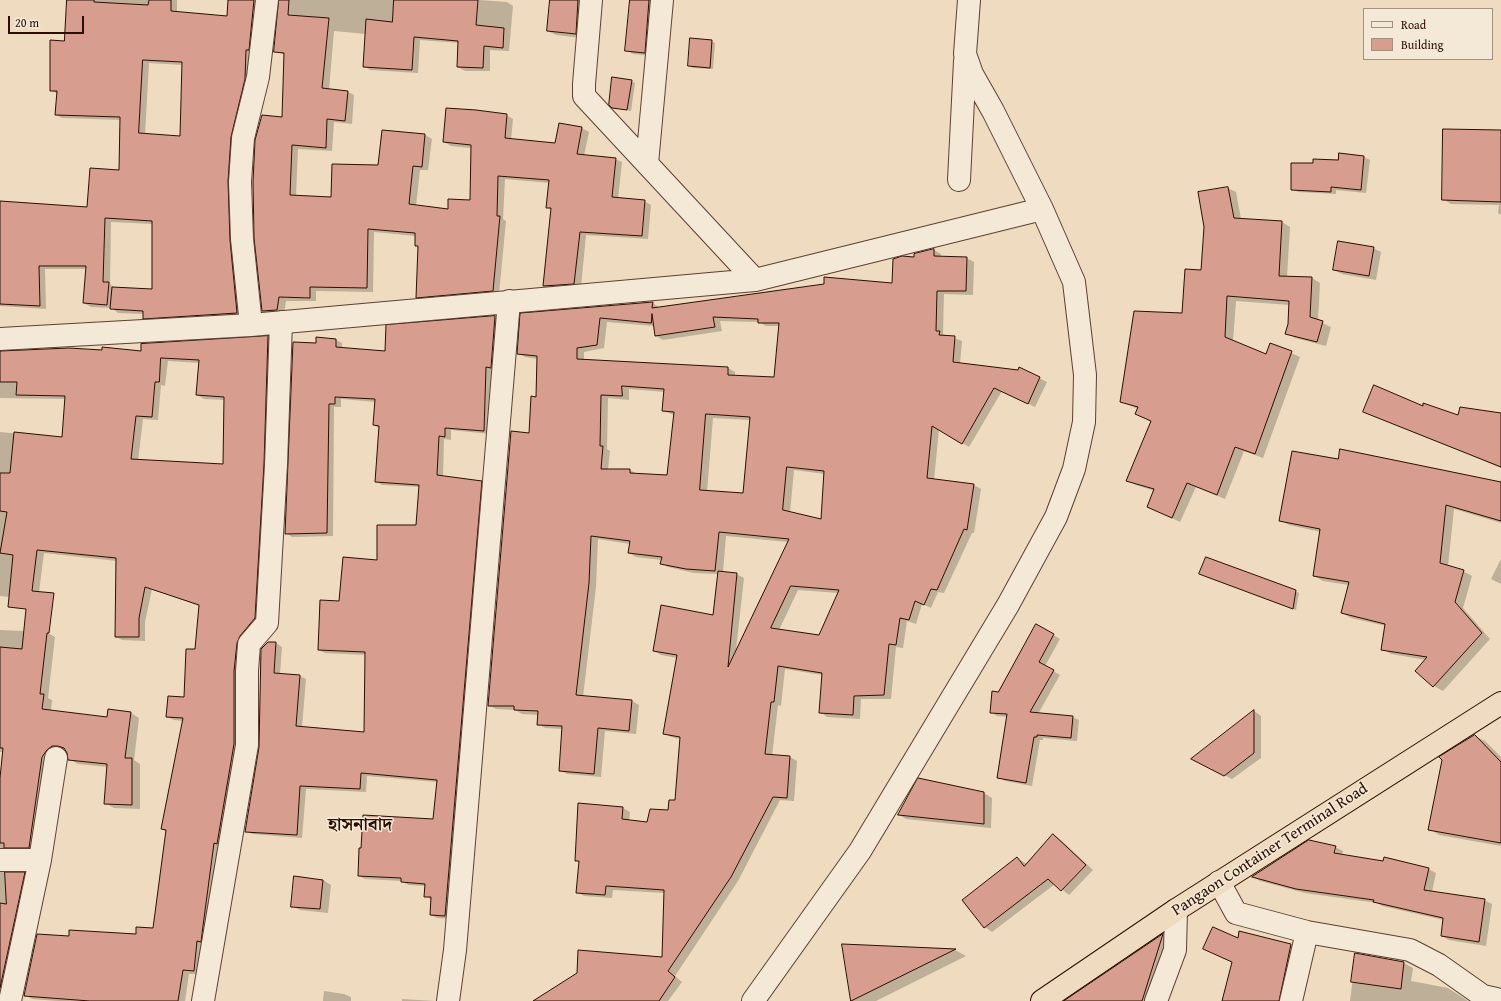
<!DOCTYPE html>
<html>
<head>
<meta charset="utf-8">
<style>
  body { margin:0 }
  #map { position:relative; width:1501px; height:1001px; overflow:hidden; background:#eedbc0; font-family:"Gentium Book Plus",serif }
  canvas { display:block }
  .legend { position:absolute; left:1363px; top:8px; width:130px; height:52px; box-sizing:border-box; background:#f4e8d6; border:1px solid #a49181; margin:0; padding:5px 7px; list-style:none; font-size:12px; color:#2c0e01 }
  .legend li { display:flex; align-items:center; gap:8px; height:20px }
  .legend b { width:20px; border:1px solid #a49181 }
  .scale { position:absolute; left:8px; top:16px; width:76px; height:18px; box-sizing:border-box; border:2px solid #2c0e01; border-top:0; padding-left:5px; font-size:12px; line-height:14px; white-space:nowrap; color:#2c0e01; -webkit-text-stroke:3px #f4e8d6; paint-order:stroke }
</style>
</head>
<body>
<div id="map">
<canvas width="1501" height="1001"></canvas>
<ul class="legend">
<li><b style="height:5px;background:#f4e8d6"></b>Road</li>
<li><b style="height:11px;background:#d79d8e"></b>Building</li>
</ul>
<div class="scale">20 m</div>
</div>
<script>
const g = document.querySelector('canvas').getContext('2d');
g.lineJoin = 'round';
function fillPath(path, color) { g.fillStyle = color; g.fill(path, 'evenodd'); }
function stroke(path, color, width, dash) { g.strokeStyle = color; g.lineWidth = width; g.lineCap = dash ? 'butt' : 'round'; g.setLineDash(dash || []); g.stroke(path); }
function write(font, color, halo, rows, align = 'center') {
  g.font = font + ' "Gentium Book Plus","Noto Serif Bengali",serif'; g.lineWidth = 3; g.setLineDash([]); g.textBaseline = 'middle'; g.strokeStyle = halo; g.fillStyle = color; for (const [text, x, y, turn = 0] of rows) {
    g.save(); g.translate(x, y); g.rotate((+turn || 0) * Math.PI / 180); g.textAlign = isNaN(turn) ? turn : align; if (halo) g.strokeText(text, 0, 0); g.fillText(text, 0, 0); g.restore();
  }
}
fillPath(new Path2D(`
  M68,0H177V13L227,17L229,0L254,1L261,5L243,317L150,322L144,318V314L118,313L112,308L91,307L84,303L87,269H45L46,309L0,306V211L88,208L120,171L121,120L62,118L56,115L57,94L51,90L65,42ZM149,63L183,65L180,137L145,135ZM111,222L153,224V290L115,288L110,284Z
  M280,0H479L507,2L513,6L509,51L490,50V71H465L458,67L459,43L420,40L418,73L370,70L364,66L366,34L334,31L329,90L348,92L354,95L352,124L334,122L332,151L298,149L296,196L332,198L379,166L383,131L425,135L432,139L428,170H420L416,206L449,210L470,201L471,148L451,146L444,142L506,115L513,119L511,140L555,144L559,124L582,128L589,132L584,156L615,159L622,162L618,199L644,201L651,205L648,239L586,235L581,287L551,290L544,286L552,210L547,207L550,183L505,179L503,219L506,221L499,294L424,301L417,297L419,247L416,246V236L374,232L373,292L316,291V301H286L284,314L270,315L263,311L283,118L285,55L275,51Z
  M551,0H588L583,38L556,35L548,31Z
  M631,0H658L652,56L633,54L626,50Z
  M711,41L715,43L713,69L693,68L689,66Z
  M631,81L635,83L631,111L613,107Z
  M1340,154L1364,157L1370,160L1366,193L1336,190V194L1298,192L1292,189L1314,163L1339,161Z
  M1501,166V215L1498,213L1499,205L1451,204L1443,199Z
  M1228,188L1236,192L1241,219L1282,222L1290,227L1287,277L1312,278L1320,283L1318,321L1331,327L1326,346L1295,338L1287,333L1289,324L1290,305L1236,301L1233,341L1267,355L1271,344L1300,357L1263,458L1244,451L1225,499L1196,487L1180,522L1148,507L1155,491L1136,485L1128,481L1152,422L1136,414L1138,409L1122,402L1183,314L1202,271Z
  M1373,248L1381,252L1376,280L1342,274L1334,270Z
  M934,250L941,254V258H966L974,262L973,295L944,294L943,334L962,341L960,364L1019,371L1020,368L1047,382L1035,407L1002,391L969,447L939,429L934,480L974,485L981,489L974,533H972L944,593L938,592L931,608L922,604L916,624L907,621L903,648L896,647L891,699H861L860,719L827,717L820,712L822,675L785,669L781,706L778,705L772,756L790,757L797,761L794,801L780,800L738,881L675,976L682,982L668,1001H558L663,958L665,893L613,890L612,898L584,896L577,892L580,862L576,860L623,808L630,812L629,821L648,823L669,812L676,801L680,739L671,737L664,733L677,658L661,655L654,651L714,616L718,574L694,573L668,567L661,563L662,560L636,557L629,553L630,544L598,539L596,587L583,697L632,701L639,705L636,734L605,731L601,777L567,774L560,770L563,729L545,728L538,724L539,715L522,714L515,710L496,709L489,705L529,434L537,398L538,359L525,357L518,353L521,314L652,303L659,307V308L893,284L915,258ZM720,321L759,322L766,326H780L775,378L735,376V372L728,368L584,360V352L604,348L607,322L654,326L656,336L663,340L722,331ZM629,389L665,392L664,411L674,415L668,476L637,474L630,470H608L610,451L607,449L608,398L629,400ZM713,418L750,420L744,495L707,492ZM794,470L825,474L821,520L790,513ZM726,536L788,542L736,650L744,578L736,574L723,572ZM798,590L839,593L820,636L779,630Z
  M495,317L501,320L497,371L491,370L490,434L451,430V440L444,439L443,477L481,481L487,485L451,919L437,918L431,915L432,900L425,896L426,886L408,885L402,881L365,879L359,876L364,816L434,820L437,782L367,776L366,792L306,789L302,838L252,834L246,831L276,643L282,647L280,674L300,676L306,679L302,727L365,733L366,655L325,653L319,650L340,602L378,561L417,526L420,487L382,485L376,481L379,428L374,425L376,402L341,399V407H334L333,536L292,537L286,533L317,338L336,340L342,343V349L386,352L387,326Z
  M268,337L274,341L261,622L201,974H189L185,1001H58L32,999L25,995L70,937L137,935L154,929L166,831L162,829L183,721L174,720L167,717L185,698L196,650L199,606L152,589L145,622V641L122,640L116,637L117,561L44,553L38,600L0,596V432L63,438L65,399L0,398V352H142ZM168,361L200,363L197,395L204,399L225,400L224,465L138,461L143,419L158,420L161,385L165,386Z
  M1423,407L1459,416L1501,414V468L1365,411Z
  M1338,460L1500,483L1501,478V523L1454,509L1448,566L1463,571L1472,576L1463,608L1490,639L1443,691L1434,686L1417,671L1426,660L1391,654L1382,649L1386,626L1351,618L1342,613L1349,585L1323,581L1314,576L1321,532L1289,525L1280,520Z
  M1501,559V584L1491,579Z
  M1201,574L1295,591L1299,593L1296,610Z
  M1037,625L1060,639L1045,666L1060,675L1038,714L1072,717L1079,720L1077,741L1043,738V740H1040L1032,786L1005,781L998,777L1008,717L997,716L991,712L999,693Z
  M0,630L46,632L55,637L48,698L52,700L51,711L108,718L131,713L139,718L134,760L140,764V809L114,808L105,803L108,767L78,764L69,759L66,750L60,751L38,852L0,856V790L3,752H0Z
  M1254,711L1261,716V758L1232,779L1200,763Z
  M1475,736L1485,741L1501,757V846L1439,835L1430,829Z
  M984,793L992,798L991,828L906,819L899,815Z
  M1054,835L1061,840L1093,870L1069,895L1055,884L992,932L985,927L1017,858L1027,864Z
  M1335,847L1343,851L1342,855L1428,869L1436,873L1432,892L1484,900L1492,904L1486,946L1449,940L1442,936L1444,920L1382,906L1377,903L1305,893L1260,881L1253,877ZM1334,848H1336L1334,858Z
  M0,872L24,873L33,878L0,1000Z
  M295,877L323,880L331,885L328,913L300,910L292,906Z
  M1240,932L1291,945L1300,950L1288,1001H1223L1233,963L1213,953L1238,940Z
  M1163,935L1173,941L1154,1001H1066Z
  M843,945L955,950L966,956L876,1001H852Z
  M1356,954L1404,963L1413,968L1411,981L1448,988L1468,1001H1350Z
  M324,991L344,994L351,997V1001H323Z
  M402,999L435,1001H436H402Z`), '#0003');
const building = new Path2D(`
  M67,0H94V2L148,5L149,0H171V11L227,16L228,0H254L249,50H246L245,79L231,137L228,181L230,240L237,313L143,319V311L110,309L112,287L152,289V221L105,218L103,282H109L107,305L83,303L86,266H39L40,306L0,304V201L87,207L90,168L119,170L120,117L55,115L57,91H50V40L64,41ZM143,60L182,62L180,136L139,133Z
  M279,0H289L288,15L329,18L322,88L348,91L345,121L327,119L326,148L292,145L290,195L331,197L332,164L378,165L382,130L425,134L422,167L413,166L409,204L448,209V199L470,200L471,145L443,142L446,108L476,110L507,114L505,138L555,143L559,123L582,127L577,154L616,158L612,197L645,200L642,236L580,232L574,284L543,286L551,208H546L549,180L498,176L497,216H500L493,291L416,298L418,246H415V233L368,229L367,288L310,287V298L279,297L277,310L262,311L254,238L253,182L255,140L262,115L282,117L284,53L274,52Z
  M394,0H478L476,25L504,28L503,48L484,46L483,68L457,67L458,41L414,37L412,70L363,67L366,19L392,22Z
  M550,0H578L576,34L547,31Z
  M630,0H649L645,53L625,51Z
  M690,38L712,40L710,68L688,66Z
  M612,77L632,80L627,110L612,108L609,105Z
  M1443,129L1501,130V202L1442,200Z
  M1339,153L1364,156L1361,190L1331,187V192L1291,190V163H1313V159L1338,160Z
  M1228,187L1234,218L1282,221L1279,276L1312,277L1310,317L1323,321L1317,342L1285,334L1288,324L1289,301L1227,296L1225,337L1266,354L1270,343L1292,351L1255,454L1235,447L1217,495L1187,483L1172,518L1147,507L1154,489L1126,481L1151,421L1135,414L1138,407L1120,402L1134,311L1182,313L1185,269L1201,270L1204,227L1198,192Z
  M1338,241L1374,247L1369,276L1333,270Z
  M934,249V256L967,257L966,291H937L936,331H940L939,335L955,336L953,362L1018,370L1019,367L1040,377L1028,404L994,388L962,444L932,426L927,478L974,484L967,530L964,529L937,590L931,589L924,605L915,601L909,620L900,618L896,645L889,644L884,695L854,696L853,715L819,713L822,673L778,666L774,702H771L765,754L790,756L787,798L773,797L731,877L668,971L675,977L659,1001H533L577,973L578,950L662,957L664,890L606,886L605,895L576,893L579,861H575L578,803L623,807L622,819L647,822L650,809L668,810L669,800H675L680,737L663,734L677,655L653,651L661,605L713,615L718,571L737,573L728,667L789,539L719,532L715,571L686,569L660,564L662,557L628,553L630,541L591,536L589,583L576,695L632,700L629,731L598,728L594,774L559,771L562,726L537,725L538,711L514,710V706H488L511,431L529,433L531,396L536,397L537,356L517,354L520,313L653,302L652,308L824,284V277L892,283L893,259L902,256L914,257V254ZM652,314L655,336L715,327L713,317L758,319V323H779L774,377L728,375V367L577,359V348L597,345L600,318L651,323ZM622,386L664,389L662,411L674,412L667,475L630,473V469H601L603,446H600L601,395L622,396ZM706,414L750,417L743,493L700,490ZM787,467L824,471L821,519L783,510ZM791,586L839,590L819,635L771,628Z
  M495,316L491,368L486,367L484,431L445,428V437L439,436L437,475L482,481L445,916L430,915L431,897H424L425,884L401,882V878L358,876L359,848H361L363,815L433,819L437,780L361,773L360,789L300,786L297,835L245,832L259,747L261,649L268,642H276L274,673L300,675L296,726L364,732L365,652L318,650L320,600L339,601L343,557L377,560V525H416L419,485L375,482L379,426L373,425L375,399L335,397V404H329L327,533L285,534L293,342L316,343V337L336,339V347L385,351L386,325Z
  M268,336L264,464L255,618L240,636L237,643L234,671V744L217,844L214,843L203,926L201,942L197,941L194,971L183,970L178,1001H90L24,996L37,934L69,936V930L136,934V927L153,928L166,830L161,829L183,718L166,717L168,696L184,697L186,649H195L199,605L145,587L139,618V637H115L116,558L37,550L32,591L54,593L49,633H47L40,694H44L42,709L107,717L108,709L131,712L125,758H132V805L104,804L107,764L68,760L67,753L64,748L58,746H52L47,750L42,757L29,848H4V843H0V778L3,748H0V647L22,649L26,609L8,607L13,555L0,553L7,512L0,511V473H10L14,432L62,437L65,396L16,395L17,382H0V351L69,348L102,350V347L141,351V344ZM161,358L199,360L196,395L224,397L223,464L131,459L136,416L152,417L155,382H159Z
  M1374,385L1423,406V403L1458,415L1460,407L1501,413V467L1363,412Z
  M1340,449L1501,482V521L1446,505L1440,563L1464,570L1455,602L1482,633L1433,687L1415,671L1427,657L1381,650L1385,624L1341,613L1349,582L1313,576L1320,529L1279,521L1292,451L1338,459Z
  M1206,557L1296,590L1293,609L1199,574Z
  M1036,624L1054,634L1039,662L1054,670L1030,712L1073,716L1071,738L1037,735V737H1034L1026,783L997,778L1007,714L990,713L992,691L998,692Z
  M1254,710V753L1224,776L1191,759Z
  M1475,735L1501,762V843L1428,830L1442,760L1439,757Z
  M918,778L984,792V824L898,815Z
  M1053,834L1086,865L1061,891L1048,879L984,928L962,900L1017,857L1024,866Z
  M1309,840L1336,846L1334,853L1383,861L1384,857L1429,868L1424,890L1485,899L1479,942L1441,936L1443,918L1373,902L1374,900L1296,889L1252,877Z
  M5,872H25L0,988V903L6,904Z
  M294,876L323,880L320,909L291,907Z
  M1213,927L1238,938L1239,931L1291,944L1279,1001H1222L1232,962L1203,949Z
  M1163,934L1142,1001H1064Z
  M842,944L956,949L851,1001Z
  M1355,953L1404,962L1401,989L1351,982Z`);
fillPath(building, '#d79d8e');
stroke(building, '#2c0e01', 1);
const minor = new Path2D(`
  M591,0L584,84V96L755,280
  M647,164L662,0
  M959,180L965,61
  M251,325L242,239L240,182L243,138L258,77L267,0
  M0,339L251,325L755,280L1042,209
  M0,860H40
  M1219,882L1236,913L1307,932L1410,950L1439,965L1483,996L1501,1000
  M10,1001L40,860L56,758
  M203,1001L247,745V671L249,644L267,623L276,465L281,322
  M448,1001L455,950L509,301
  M753,1001L860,851L1008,605L1056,517L1074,469L1084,422L1085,375L1074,282L1042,209L993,111L972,74L965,54L969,0
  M1156,1001L1175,950L1176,910
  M1291,1001L1307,932`);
const highway = new Path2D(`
  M1042,1001L1176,910L1501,703`);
stroke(minor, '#5c4131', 24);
stroke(highway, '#2c0e01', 24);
stroke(minor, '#f4e8d6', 22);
stroke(highway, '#eedbc0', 22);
write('16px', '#2c0e01', '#f4e8d6', [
  ["Pangaon Container Terminal Road",1270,850,-33]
]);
write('bold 18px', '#2c0e01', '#f4e8d6', [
  ["হাসনাবাদ",360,825]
]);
</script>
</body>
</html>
